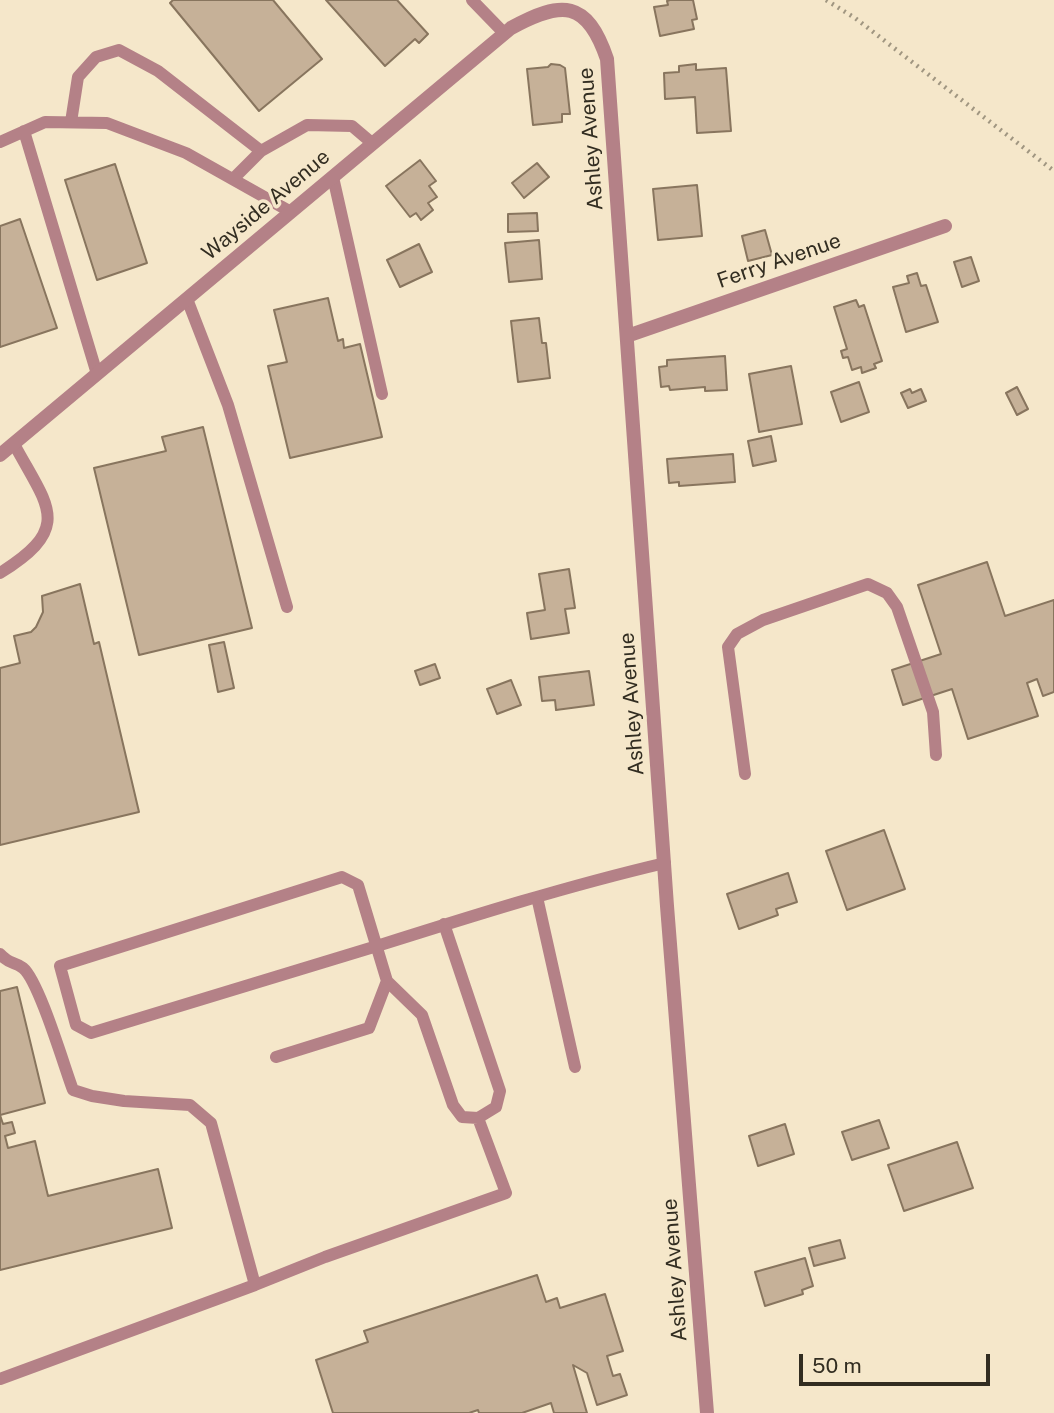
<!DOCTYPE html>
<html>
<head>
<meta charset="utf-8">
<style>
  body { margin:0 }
  #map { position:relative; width:1054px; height:1413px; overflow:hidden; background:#f5e7ca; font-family:"Public Sans",sans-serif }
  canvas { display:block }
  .scale { position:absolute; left:799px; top:1354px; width:191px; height:32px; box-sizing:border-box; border:4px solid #322d21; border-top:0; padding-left:9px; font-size:21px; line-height:24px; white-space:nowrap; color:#322d21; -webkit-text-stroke:5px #f5e7ca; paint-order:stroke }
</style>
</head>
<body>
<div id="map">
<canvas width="1054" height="1413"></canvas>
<div class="scale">50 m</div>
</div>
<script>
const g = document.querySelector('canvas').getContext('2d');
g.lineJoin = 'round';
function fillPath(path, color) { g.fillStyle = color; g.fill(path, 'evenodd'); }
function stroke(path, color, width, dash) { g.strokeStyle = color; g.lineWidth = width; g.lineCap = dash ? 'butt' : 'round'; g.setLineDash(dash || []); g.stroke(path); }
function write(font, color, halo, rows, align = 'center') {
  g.font = font + ' "Public Sans",sans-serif'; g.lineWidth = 7; g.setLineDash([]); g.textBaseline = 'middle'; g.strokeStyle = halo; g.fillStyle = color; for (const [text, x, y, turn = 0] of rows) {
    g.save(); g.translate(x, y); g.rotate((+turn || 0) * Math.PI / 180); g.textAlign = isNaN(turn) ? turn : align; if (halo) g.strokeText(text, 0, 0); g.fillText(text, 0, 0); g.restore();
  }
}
const building = new Path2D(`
  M173,0H273L322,59L259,111L170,3Z
  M326,0H397L428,34L419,43L415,39L385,66Z
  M693,0L697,19L692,20L694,29L660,36L654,7L668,5L667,1L670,0Z
  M551,64L560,65L565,68L570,114H562V122L533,125L527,69L548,67Z
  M696,64V70L726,68L731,131L697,133L695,97L665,99L664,73L679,72V66Z
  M420,160L436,181L429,186L437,197L428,203L433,210L421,220L416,213L410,217L386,186Z
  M537,163L549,177L524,198L512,183Z
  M115,164L147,263L97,280L65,180Z
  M697,185L702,236L658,240L653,189Z
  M537,213L538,231L508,232V214Z
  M20,219L57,328L0,347V226Z
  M765,230L772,255L748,261L742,236Z
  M539,240L542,279L509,282L505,243Z
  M419,244L432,272L400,287L387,260Z
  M971,257L979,281L962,287L954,262Z
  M917,273L921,286L926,285L938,322L906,332L893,287L909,283L907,276Z
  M328,298L338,341L343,339L344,348L360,344L382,437L290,458L268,366L287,362L274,310Z
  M856,300L859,307L864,305L882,361L874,364L876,368L862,373L861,367L852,370L848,357L843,358L841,351L847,349L834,307Z
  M539,318L542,343H546L550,378L518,382L511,321Z
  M725,356L727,390L705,391V387L670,390L669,386L661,387L659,367L667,366V360Z
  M791,366L802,424L759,432L749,374Z
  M859,382L869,412L841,422L831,392Z
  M1017,387L1028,409L1017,415L1006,393Z
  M910,389L912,393L921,389L926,401L908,408L901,393Z
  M203,427L252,628L139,655L94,468L166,451L162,437Z
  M771,436L776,461L753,466L748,441Z
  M733,454L735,482L679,486V482L669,483L667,459Z
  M987,562L1005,616L1054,600V692L1043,696L1037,679L1027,683L1038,716L968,739L952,689L903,705L892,670L941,654L918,585Z
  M569,569L575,608L565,609L569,633L531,639L527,613L545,610L539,574Z
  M80,584L94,644L99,642L139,812L0,845V668L20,663L14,636L31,632L36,627L43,612L42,596Z
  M224,642L234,688L218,692L209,645Z
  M435,664L440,678L420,685L415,671Z
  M589,671L594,705L556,710L555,700L542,701L539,677Z
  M511,680L521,705L497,714L487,689Z
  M884,830L905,889L847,910L826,851Z
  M788,873L797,902L776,909L778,915L739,929L727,894Z
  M17,987L45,1103L0,1115L3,1124L12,1122L15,1133L5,1136L8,1148L35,1141L48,1196L158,1169L172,1228L0,1270V991Z
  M879,1120L889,1148L852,1160L842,1132Z
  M785,1124L794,1154L758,1166L749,1136Z
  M957,1142L973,1188L904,1211L888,1165Z
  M840,1240L845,1258L814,1266L809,1248Z
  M805,1258L813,1286L802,1290L803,1294L765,1306L755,1272Z
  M537,1275L546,1302L557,1298L560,1308L605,1294L623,1351L607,1356L613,1376L620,1374L627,1395L597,1405L587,1373L573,1365L587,1413H554L551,1403L522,1413H479L478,1410L469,1413H333L316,1360L368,1342L364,1331Z`);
fillPath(building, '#c6b198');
stroke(building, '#88755e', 2);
stroke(new Path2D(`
  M826,0L855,18L1054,171`), '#a09681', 4.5, [2, 5]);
stroke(new Path2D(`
  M472,0L504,33
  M71,122L78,77L96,57L119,50L158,71L261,151
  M24,131L97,374
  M0,142L45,122L107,123L186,153L291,212
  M333,177L382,394
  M233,179L261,151L307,125L352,126L372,143
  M187,299L228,405L287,607
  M0,573C74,527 48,507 14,444
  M745,774L728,647L737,634L763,620L868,584L887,593L897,607L933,712L936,755
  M537,897L575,1067
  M444,924L500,1091L496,1107L478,1118L462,1117L453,1105L422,1015L387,981L358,885L342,877L60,966L76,1025L91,1033C187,1004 282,975 377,946C472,916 567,886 665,863
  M0,954C10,965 14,961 23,968C39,981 64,1066 73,1090L92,1096L124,1101L190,1105L211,1123L255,1285L0,1379
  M276,1057L369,1028L387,981
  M255,1285L325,1257L506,1193L478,1118`), '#b48187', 12);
stroke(new Path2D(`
  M627,336L945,226
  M0,455L511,28C562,0 587,0 607,59L667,906L707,1413`), '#b48187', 14);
write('21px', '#322d21', '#f5e7ca', [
  ["Ashley Avenue",591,139,-94],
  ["Wayside Avenue",266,205,-40],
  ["Ferry Avenue",779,261,-19],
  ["Ashley Avenue",632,704,-94],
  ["Ashley Avenue",675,1270,-94]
]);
</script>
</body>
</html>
